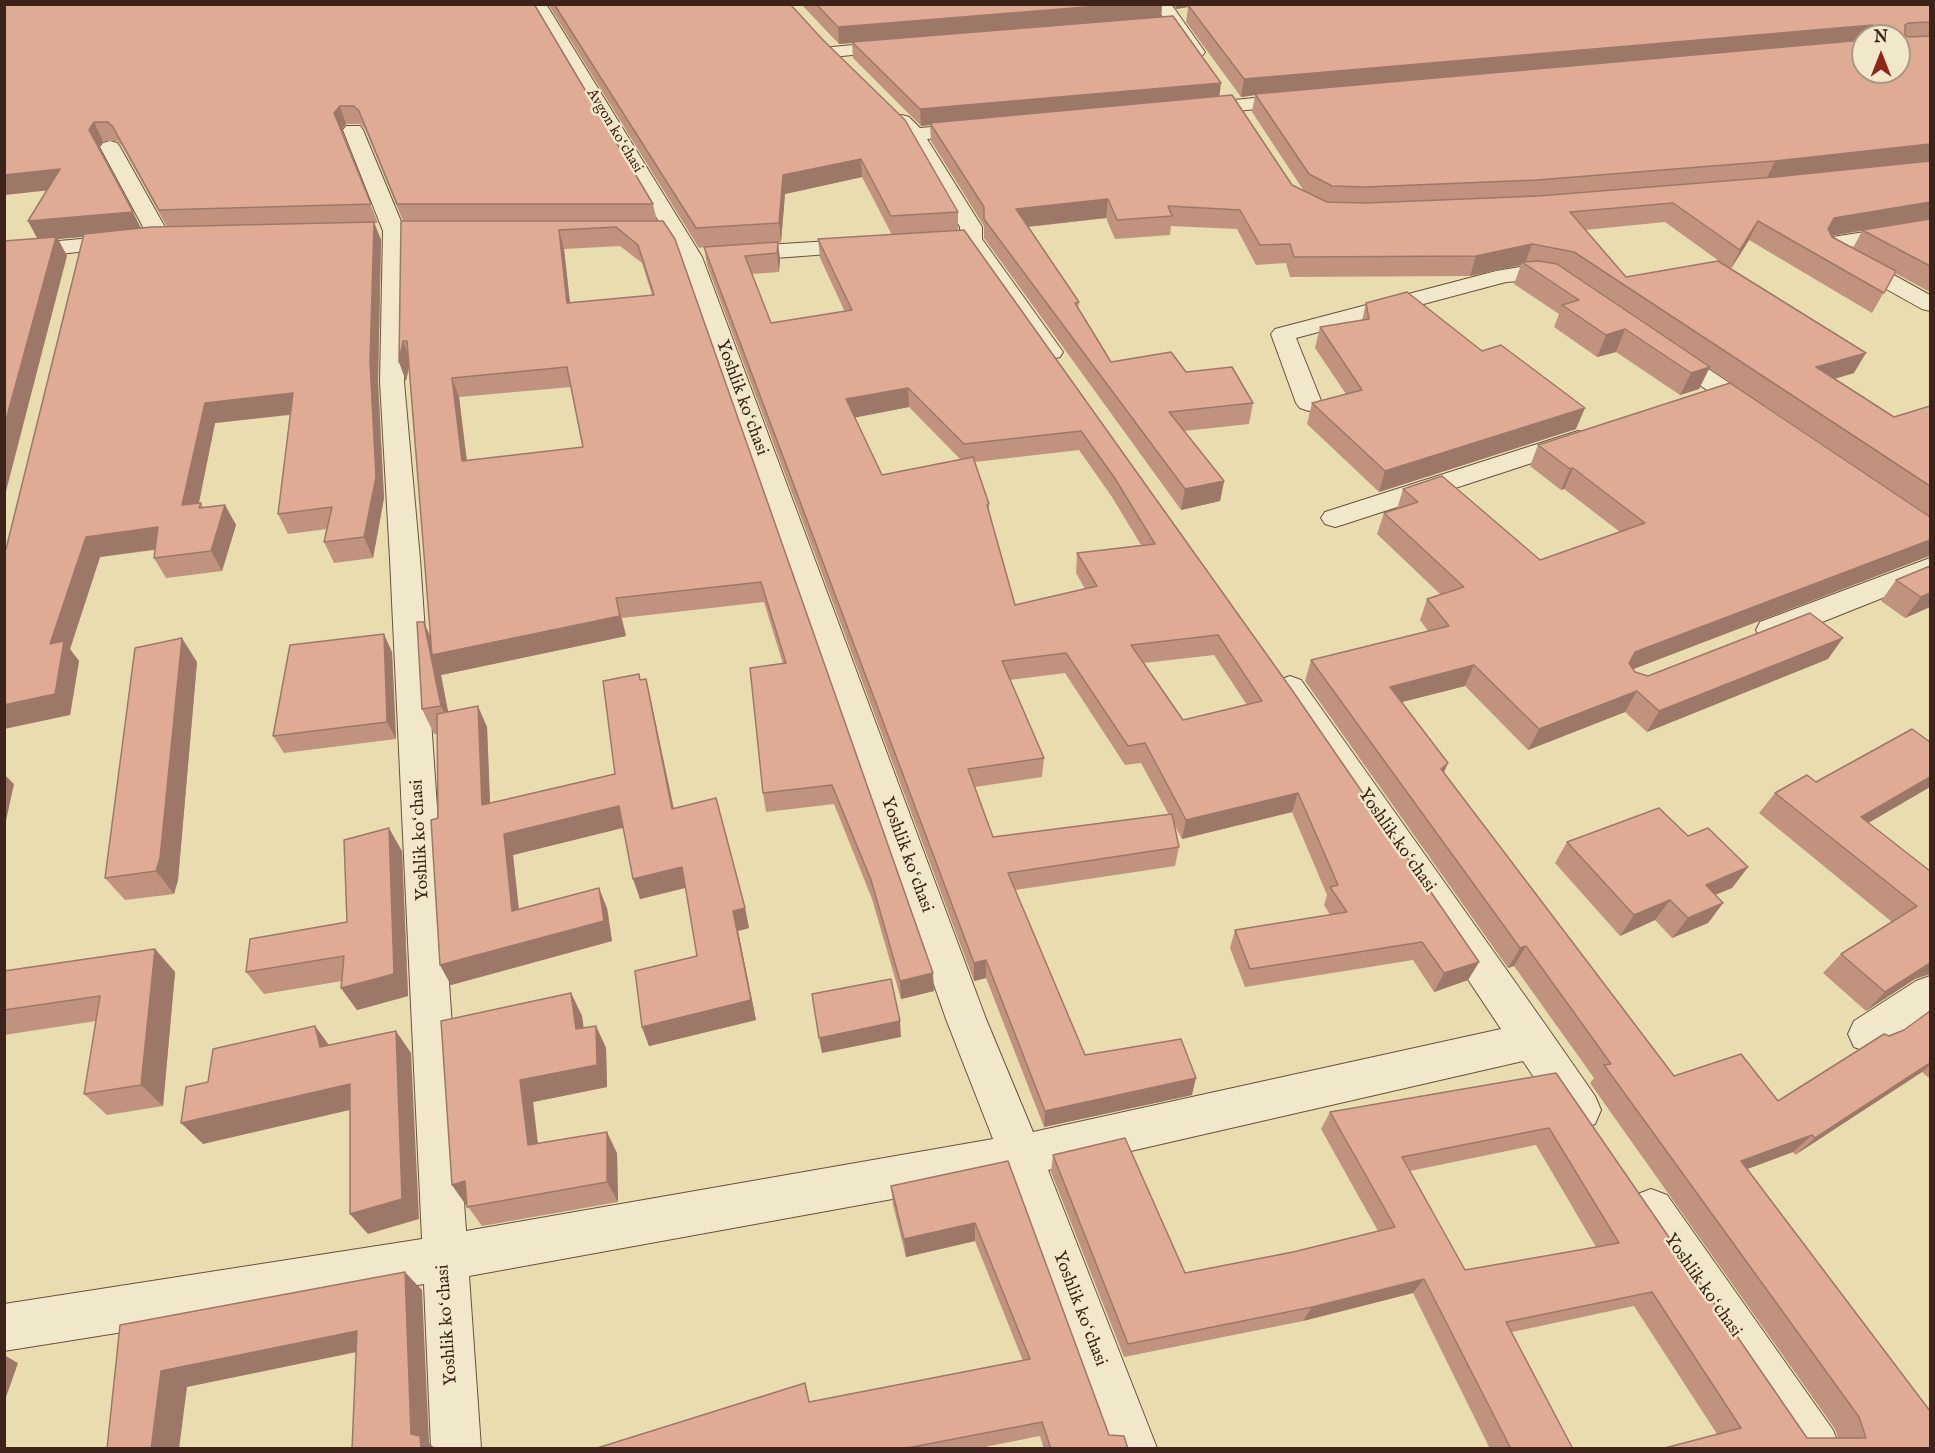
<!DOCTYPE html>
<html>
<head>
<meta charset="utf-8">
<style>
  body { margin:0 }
  #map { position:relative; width:1935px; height:1453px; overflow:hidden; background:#e9dcaf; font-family:"IM FELL English",serif }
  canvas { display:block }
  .frame { position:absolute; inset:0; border:6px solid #3d2319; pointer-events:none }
  .north { position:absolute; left:1851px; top:24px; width:60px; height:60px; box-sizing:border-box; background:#f1e8cb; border:2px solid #a99984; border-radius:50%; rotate:0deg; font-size:16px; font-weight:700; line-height:24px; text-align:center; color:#3d2319 }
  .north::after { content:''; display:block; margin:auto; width:21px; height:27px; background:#8f2418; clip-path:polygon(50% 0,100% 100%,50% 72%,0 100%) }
</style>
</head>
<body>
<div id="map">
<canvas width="1935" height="1453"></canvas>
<div class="frame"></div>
<div class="north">N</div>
</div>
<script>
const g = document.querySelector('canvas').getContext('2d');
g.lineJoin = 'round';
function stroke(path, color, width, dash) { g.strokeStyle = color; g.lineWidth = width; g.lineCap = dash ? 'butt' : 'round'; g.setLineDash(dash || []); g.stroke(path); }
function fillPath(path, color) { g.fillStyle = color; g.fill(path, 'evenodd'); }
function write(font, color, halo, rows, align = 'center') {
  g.font = font + ' "IM FELL English",serif'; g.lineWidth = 5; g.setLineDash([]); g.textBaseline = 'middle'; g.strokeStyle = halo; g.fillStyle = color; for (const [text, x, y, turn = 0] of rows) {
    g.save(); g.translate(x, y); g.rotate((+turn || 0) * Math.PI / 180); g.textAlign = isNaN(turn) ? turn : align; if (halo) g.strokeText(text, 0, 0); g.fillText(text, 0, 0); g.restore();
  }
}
const minor = new Path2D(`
  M530,4H546L702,257L986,1019L1033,1132L1501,1029L1279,696L1274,688L1279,680L1290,676L1301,680L1547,1027L1595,1096L1601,1110L1595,1124L1580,1130L1565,1124L1523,1061L1048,1170L1157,1448H1107L1008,1178L469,1276L481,1448H431L424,1284L4,1351V1304L422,1239L390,559L380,382L383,231L343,130L346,126H360L363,130L405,231L404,382L420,559L466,1231L993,1139L946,1019L680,257Z
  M1154,4H1171L1205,52L1202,56H1190Z
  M896,41L902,42L905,46L902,50L832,57L826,56L823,52L826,48L832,47Z
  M1296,94L1302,96L1305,100L1302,104L1192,116L1185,114L1183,110L1185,106L1192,104Z
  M902,115L909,117L920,128L974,123L981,125L984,129L981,133L974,135L927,139L982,227V239L1063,352L1060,357L1051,359L1042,357L960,239V227L907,137L893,121L895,117Z
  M110,141L117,143L120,147L171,238L168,243L160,244L152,243L149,238L100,147L103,143Z
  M1930,222V234L1845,248L1930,295V311L1922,309L1823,254L1820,249L1826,238Z
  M125,235L133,236L136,241L133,246L4,260V246Z
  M862,239L870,241L873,246L870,251L734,261L726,259L723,254L726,249L734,247Z
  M1526,266C1541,266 1562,268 1571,281L1568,286L1560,288L1533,280L1506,282L1296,338L1322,403L1318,408L1309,411L1300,408L1296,403L1271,334L1275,329L1496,271Z
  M1668,346L1677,348L1764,406L1768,411L1764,416L1755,419L1746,416L1659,358L1656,353L1659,348Z
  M1578,431L1587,433L1591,439L1587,445L1345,524L1335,527L1325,524L1321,518L1325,512Z
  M1930,558V579L1782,638L1771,641L1760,638L1756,630L1760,622Z
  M1930,976V1014L1882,1047L1868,1052L1854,1047L1848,1034L1854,1021L1916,981Z
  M1651,1189L1667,1195L1833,1430L1840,1448H1786L1635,1227L1629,1211L1635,1195Z`);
stroke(minor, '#68513e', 2);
fillPath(minor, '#f1e8cb');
fillPath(new Path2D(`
  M4,4H534L653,204L657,221L934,991L901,999L872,899L834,804L766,812L763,793L783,664L764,602L622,618L626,636L441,675L448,712L487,727L490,803L615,774L640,680L651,701L674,809L745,908L749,928L738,931L756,1020L649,1046L642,1027L697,956L686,888L640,899L623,828L513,855L519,909L607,908L612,941L451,985L440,965L437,734H434L422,709L431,637L409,368L406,381L399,362L403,221L365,129L360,124H346L341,130L378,223H374L381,240L378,382L384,498L373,558L334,563L324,542L327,529L288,534L278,514L290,415L215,423L199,503H201L203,507L225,505L236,525L222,571L166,578L154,558L155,550L100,557L70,649L79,661L70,715L6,549L83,237L58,239L67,256L37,238L28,221L47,190L4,195ZM103,141H117L122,146L167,227L141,228L98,148ZM620,246L642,263L652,295L570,303L564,249ZM571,387L583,447L467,461L459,397Z
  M548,4H790L958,212V230L1479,962L1468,980L1434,992L1413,960L1245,987L1230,948L1235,930L1330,915L1324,905L1327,895L1292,812L1182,839L1173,822L1179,847L1175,866L1015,890L1085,1055L1192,1095L1044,1127L986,978L974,981L707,265L704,247L699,248ZM862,177L892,235L818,239L820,258L845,312L771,323L752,274L779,272L780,260L778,243L781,242L785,194ZM909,407L960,459L882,475L855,417ZM1079,450L1112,497L1141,545L1077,553L1076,573L1085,589L1015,605L989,511V504L975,462ZM1214,655L1247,705L1183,720L1144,663ZM1065,673L1125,765L1141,763L1169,815L993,837L975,787L1042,777L1044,758L1010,680Z
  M801,4H1162L1161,17L1219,97L1292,185L1304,191L1252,112L1255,95L1241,97L1186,22L1188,7L1176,9L1173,4H1930V292L1895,273L1872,313L1749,240L1731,269L1854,373L1834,379L1894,417L1930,406V517L1709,368L1699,389L1680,395L1616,352L1597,357L1554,327L1559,314L1514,284L1521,265L1470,276L1290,277L1286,263L1256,265L1237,229L1171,226L1170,235L1115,239L1106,218L1028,227L1079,302L1078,308L1111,362L1186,372L1253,403L1249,424L1184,431L1224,481L1220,501L1181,510L984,238V226L931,141L930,125L921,126L853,58L852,43L839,44ZM1863,36H1899L1863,72ZM1665,222L1719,261L1626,277L1585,230ZM1862,231L1853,248L1832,236Z
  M1366,303L1576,429L1379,492L1307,424L1312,403L1346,394L1315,348L1320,327L1362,321Z
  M1538,445L1930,517V557L1929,556L1633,669L1635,672L1648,676L1828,659L1647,732L1625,712L1528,750L1465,686L1402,702L1444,773L1674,1076L1778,1101L1889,1036L1904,1030L1930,1011V1079L1922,1072L1795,1155L1793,1152L1747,1169L1930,1449L1717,1434L1634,1306L1512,1332L1573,1449H1490L1413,1293L1303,1321L1124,1357L1051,1172L1053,1155L1185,1273L1293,1252L1378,1231L1321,1129L1330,1112L1556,1073L1807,1438H1838L1835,1429L1590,1083L1594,1078L1514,966L1508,968L1305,681L1311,660L1428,631L1420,620L1427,599L1441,595L1377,534L1384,513L1397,509L1403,489L1540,560L1620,532L1564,489L1561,490L1530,466ZM1536,1145L1596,1247L1465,1270L1410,1171Z
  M1930,566V607L1905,618L1881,601L1896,580Z
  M392,652L396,739L284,753L273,736Z
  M197,662L178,880L174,894L125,900L105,878Z
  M1816,782L1930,787L1868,823L1930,871V974L1915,979L1866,1011L1823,973L1841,954L1892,922L1759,813L1775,793Z
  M1688,836L1748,867L1732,888L1715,895L1723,903L1708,923L1672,938L1655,920L1620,936L1555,863L1567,842Z
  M402,851L408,996L357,1010L341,988L342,981L264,994L246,972L347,922Z
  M155,949L175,972L163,1106L107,1115L84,1094L96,1021L4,1035V971Z
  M571,993L582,1016L583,1028L596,1026L606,1048L607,1087L533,1102L538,1143L617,1153L618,1202L482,1226L452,1185Z
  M1008,1161L1109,1435L1128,1449H1044L1040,1436L975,1449H594L810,1402L1023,1361L975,1241L906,1257L893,1205L891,1186Z`), '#c1937f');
fillPath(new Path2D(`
  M1123,4H1162L1161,18L839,44L838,27Z
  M1177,4H1216L1188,5V7L1176,9Z
  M1873,25L1868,36H1863V42L1255,94V95L1241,97L1244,79Z
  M1221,83L1219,99L930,123V125L921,126L920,109Z
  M340,106L346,124L341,131L334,113Z
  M94,122L103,141L98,148L89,130Z
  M1930,144V160L1766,180L1775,161Z
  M861,159L862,177L785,194L781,242L779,223L783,175Z
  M60,169L70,188L4,195V175Z
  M1108,199L1106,218L1015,228L1016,209Z
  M1930,202V218L1824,237L1834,218Z
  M133,212L142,231L58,239L67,256L4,499V427L39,241L28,221Z
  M1758,221L1749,240L1730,270L1740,250Z
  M374,222L381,240L378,382L384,498L373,558L364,537Z
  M559,230L564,249L572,322L567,303Z
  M778,242L780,260L779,272L777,253Z
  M1532,244L1525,264L1522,262L1521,265L1470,276L1476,256Z
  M1625,329L1616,352L1597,357L1606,335Z
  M403,341L410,360L406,381L399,362Z
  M1866,353L1854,373L1804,388L1816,367Z
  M1710,367L1699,389L1680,395L1691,373Z
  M452,378L459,397L469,481L462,461Z
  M908,388L909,407L848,419L846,399Z
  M293,393L302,413L215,423L194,526L182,505L205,403Z
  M1585,408L1576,429L1379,492L1385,471Z
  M1573,468L1564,489L1561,490L1570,469Z
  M1224,481L1220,501L1181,510L1185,489Z
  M225,505L236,525L222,571L211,551Z
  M158,527L170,547L100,557L70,649L79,661L70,715L4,729V705L50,644L86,537Z
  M1930,540V554L1929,556L1623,673L1635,652Z
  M1930,593V607L1905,618L1921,597Z
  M616,598L626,636L441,675L452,732L441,706L424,622L435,647Z
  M384,634L392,652L396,739L387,722Z
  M182,638L197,662L178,880L174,894L156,871Z
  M1843,638L1828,659L1647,732L1659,711Z
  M1474,665L1465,686L1382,707L1390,687Z
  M646,679L651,701L678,830L672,809Z
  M1637,691L1625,712L1528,750L1539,729Z
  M478,706L487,727L491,826L482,805Z
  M1448,763L1439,784L1441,769Z
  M4,774L14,784L4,830Z
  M1930,777V787L1844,837L1861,817Z
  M1298,793L1292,812L1182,839L1186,820Z
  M619,806L626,827L513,855L521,932L512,911L504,834Z
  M389,828L402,851L408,996L357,1010L341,988Z
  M682,867L688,887L640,899L633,879Z
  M1748,867L1732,888L1690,905L1706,885Z
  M599,888L607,908L612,941L451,985L440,965Z
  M1670,900L1655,920L1620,936L1634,915Z
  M1723,903L1708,923L1672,938L1688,918Z
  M745,908L749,928L738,931L756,1020L649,1046L642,1027L733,911Z
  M1526,946L1514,966L1508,968L1520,948Z
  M155,949L175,972L163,1106L141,1085Z
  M986,960V978L974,981V963Z
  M1479,962L1468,980L1434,992L1444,973Z
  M1930,963V974L1915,979L1866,1011L1885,992Z
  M933,973L934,991L901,999L900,981Z
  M571,993L582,1016L587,1051L576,1029Z
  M900,1021L901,1037L822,1053L819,1038Z
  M315,1026L332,1049L320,1047Z
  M596,1026L606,1048L607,1087L533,1102L540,1165L528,1145L520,1080Z
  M396,1031L411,1053L419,1219L368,1234L350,1214Z
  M1930,1063V1065L1922,1072L1795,1155L1815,1138Z
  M1196,1078L1192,1095L1044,1127L1045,1111Z
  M350,1084L367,1106L203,1144L181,1123Z
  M607,1132L617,1153L618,1202L607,1182Z
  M1812,1135L1793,1152L1723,1178L1741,1161Z
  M465,1181L466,1205L452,1185Z
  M975,1223V1241L906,1257L904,1239Z
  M405,1272L422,1290L429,1443L436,1449H421L411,1434Z
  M1424,1279L1413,1293L1303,1321L1312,1307Z
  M357,1331L376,1348L187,1387L179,1449H151L161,1371Z
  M4,1355L18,1363L4,1403Z`), '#9d7868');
const building = new Path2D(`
  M4,4H534L653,204H397L359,111L354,106H340L334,113L371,204L159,210L113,127L108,122H94L89,130L133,212L28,221L60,169L4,175Z
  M554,4H790L823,40L905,120L958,212L891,216L861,159L783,175L779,223L696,228Z
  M816,4H1123L838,27Z
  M1196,4H1930V22L1908,23L1905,25V35L1908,37L1930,36V144L1775,161L1537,180L1365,187L1332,186L1309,174L1255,94L1863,40V72H1899V36H1874L1873,25L1244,79L1188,5Z
  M1173,16L1221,83L920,109L852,42Z
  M1232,95L1292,185L1327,202L1366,203L1538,196L1775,177L1930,161V202L1834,218L1828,229L1832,237L1896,271L1884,293L1758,221L1740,250L1673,203L1570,212L1626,277L1718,261L1866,353L1816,367L1894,417L1930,406V486L1574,252L1532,244L1476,256L1294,257L1290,244L1260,245L1240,210L1168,206L1172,216L1117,220L1108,199L1016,209L1079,302L1075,303L1111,362L1171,352L1186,372L1232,367L1253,403L1169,412L1224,481L1185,489L984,219V207L930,123Z
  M1930,219V266L1862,230Z
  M401,221H663L675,239L933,973L900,981L871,880L832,785L763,793L750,668L786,663L761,582L616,598L620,616L432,655L407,341H403L399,362ZM616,227L638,245L654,295L567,303L559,230ZM567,367L583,447L462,461L452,378Z
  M374,222L370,362L376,477L364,537L324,542L332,507L278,514L293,393L205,403L182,505L201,503L199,508L225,505L211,551L154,558L158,527L86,537L50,644L64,641L55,694L4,705V551L6,549L84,234L151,227Z
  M964,230L1292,690L1479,962L1444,973L1422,942L1250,969L1235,930L1347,912L1330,887L1338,885L1298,793L1186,820L1145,743L1128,746L1066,653L1002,661L1044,758L968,769L993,837L1172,814L1179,847L1008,873L1085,1055L1181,1039L1196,1078L1045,1111L986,960L974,963L704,247L778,242L777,253L745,256L771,323L852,310L818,239ZM908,388L964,444L1081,431L1114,477L1155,544L1077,553L1097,586L1015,605L987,505L989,504L973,457L882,475L846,399ZM1218,635L1262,701L1183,720L1131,645Z
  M56,237L4,427V241Z
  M1539,261L1557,264L1710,367L1691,373L1625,329L1606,335L1562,305L1579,300L1522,262Z
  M1407,292L1482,351L1501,345L1585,408L1385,471L1312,403L1362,390L1320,327L1369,319L1366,303Z
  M1730,383L1930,517V540L1635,652L1629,663L1635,672L1648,676L1810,613L1843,638L1659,711L1637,691L1539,729L1474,665L1390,687L1448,763L1441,769L1674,1076L1741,1054L1778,1101L1884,1034L1889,1036L1904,1030L1930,1011V1063L1815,1138L1812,1135L1741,1161L1930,1411V1449H1661L1741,1428L1652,1292L1506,1322L1573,1449H1511L1424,1279L1312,1307L1128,1344L1053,1155L1125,1138L1185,1273L1293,1252L1395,1227L1330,1112L1556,1073L1807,1438H1866L1859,1417L1604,1065L1611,1064L1526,946L1520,948L1311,660L1449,626L1427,599L1464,587L1384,513L1418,502L1403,489L1442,476L1540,560L1645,523L1573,468L1570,469L1538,445ZM1549,1128L1619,1243L1465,1270L1402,1157Z
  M1930,566V593L1921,597L1896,580Z
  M417,622H424L441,706L422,709Z
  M384,634L387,722L273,736L290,645Z
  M182,638L160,858L156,871L105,878L135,648Z
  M639,674L640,680L646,679L672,809L716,798L745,908L733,911L751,1000L642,1027L635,971L697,956L682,867L633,879L619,806L504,834L512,911L599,888L604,921L440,965L431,820L438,818L437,714L478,706L482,805L615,774L603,681Z
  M1912,729L1930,742V777L1861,817L1930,871V963L1885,992L1841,954L1917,906L1775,793L1807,775L1816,782Z
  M1659,808L1688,836L1708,828L1748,867L1706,885L1723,903L1688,918L1670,900L1634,915L1567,842Z
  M389,828L394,974L341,988L344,956L246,972L250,939L347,922L344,840Z
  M155,949L141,1085L84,1094L100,996L4,1010V971Z
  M891,979L900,1021L819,1038L812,994Z
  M571,993L576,1029L596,1026L597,1065L520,1080L528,1145L607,1132V1182L467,1207L465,1181L452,1185L441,1021Z
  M315,1026L320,1047L396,1031L402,1199L350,1214V1084L181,1123L186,1087L208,1082L213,1049Z
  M1008,1161L1109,1435L1124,1436L1128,1449H1051L1042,1422L902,1449H594L805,1383L809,1402L1030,1359L975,1223L904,1239L891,1186Z
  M405,1272L411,1434L420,1436L421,1449H352L357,1331L161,1371L151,1449H107L120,1325Z`);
fillPath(building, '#e0ab94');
stroke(building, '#9d7868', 1.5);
write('15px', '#3d2319', '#f1e8cb', [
  ["Avgon koʻchasi",614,131,59]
]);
write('18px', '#3d2319', '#f1e8cb', [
  ["Yoshlik koʻchasi",741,398,70],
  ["Yoshlik koʻchasi",421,840,-93],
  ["Yoshlik koʻchasi",1396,841,55],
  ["Yoshlik koʻchasi",906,855,70],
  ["Yoshlik koʻchasi",1702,1286,55],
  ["Yoshlik koʻchasi",1079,1309,69],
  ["Yoshlik koʻchasi",448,1325,-94]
]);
</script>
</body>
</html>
